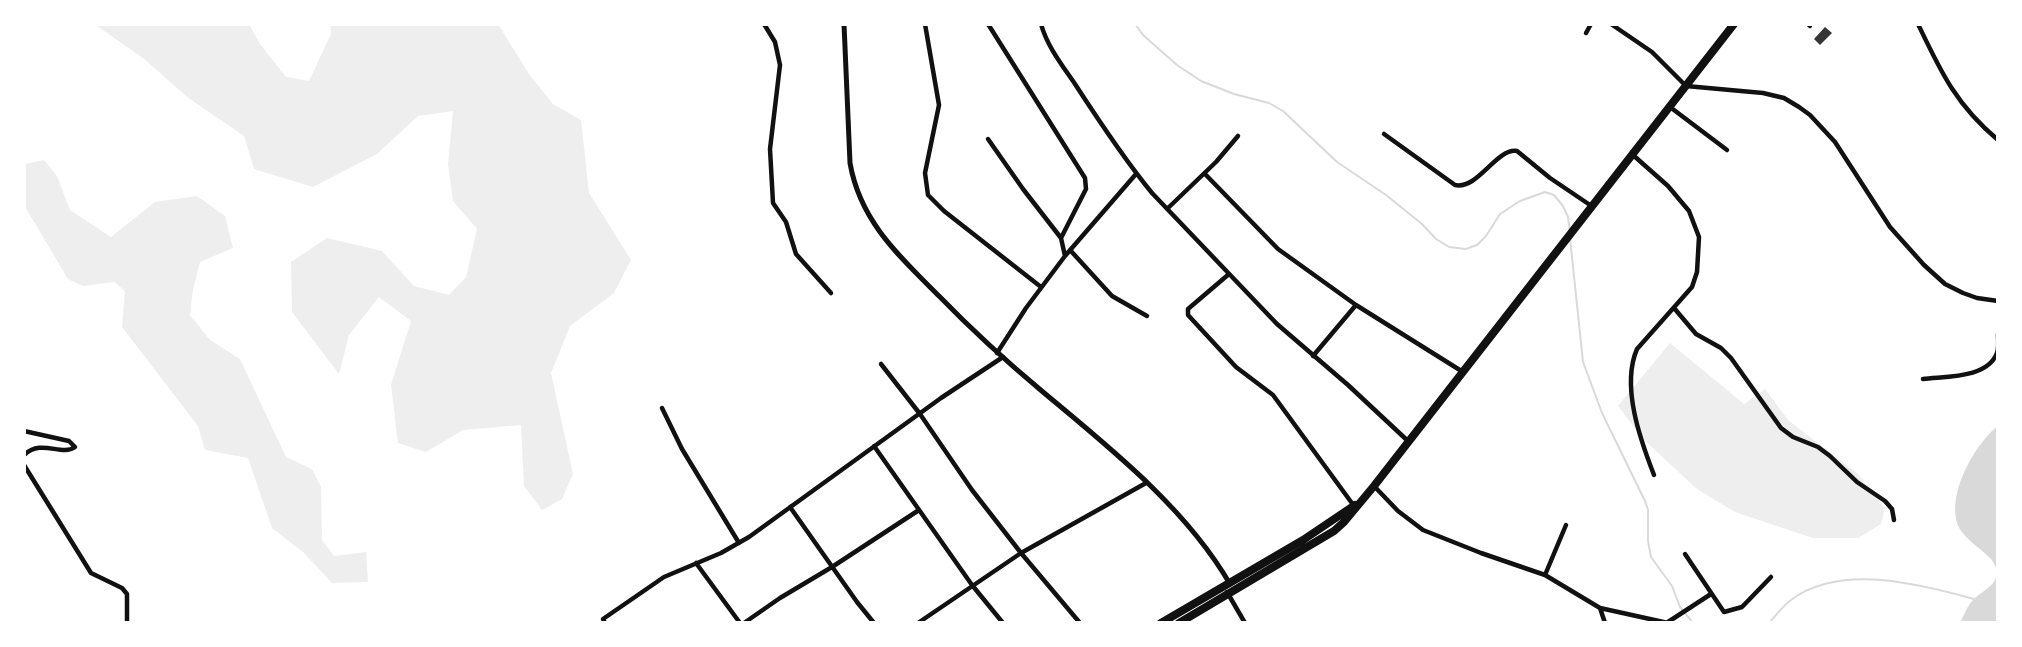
<!DOCTYPE html>
<html>
<head>
<meta charset="utf-8">
<style>
  body { margin:0 }
  #map { position:relative; width:2022px; height:647px; overflow:hidden; background:#fff; font-family:Signika,sans-serif }
  canvas { display:block }
  .frame { position:absolute; inset:0; border:26px solid #fff; pointer-events:none }
</style>
</head>
<body>
<div id="map">
<canvas width="2022" height="647"></canvas>
<div class="frame"></div>
</div>
<script>
const g = document.querySelector('canvas').getContext('2d');
g.lineJoin = 'round';
function fillPath(path, color) { g.fillStyle = color; g.fill(path, 'evenodd'); }
function stroke(path, color, width, dash) { g.strokeStyle = color; g.lineWidth = width; g.lineCap = dash ? 'butt' : 'round'; g.setLineDash(dash || []); g.stroke(path); }
fillPath(new Path2D(`
  M94,24H249L260,44L286,77L309,81L331,34L330,24H498L529,74L553,104L581,120L589,193L631,260L614,293L570,326L551,373L573,474L562,499L542,510L524,486L521,425L463,430L426,452L398,443L391,385L411,321L379,297L349,335L339,374L292,312L291,262L327,238L382,251L414,286L449,295L466,277L477,229L453,201L448,164L453,111L418,116L377,154L313,187L254,169L244,136L187,97L143,58Z
  M44,160L57,176L70,210L111,237L155,202L197,196L225,216L233,248L200,262L193,289L190,315L210,340L240,359L286,457L312,469L321,487L322,540L334,556L366,552L368,582L332,583L303,552L272,528L248,458L205,450L198,426L122,327L125,291L114,282L83,286L68,279L24,205V164Z
  M1670,343L1744,404L1765,389L1788,420L1858,474L1885,508L1881,524L1858,538H1813L1735,512L1697,489L1643,439L1618,406Z`), '#eee');
fillPath(new Path2D(`
  M1998,426V623H1960C1964,615 1968,604 1975,598C1988,587 2005,581 1992,560C1983,550 1970,543 1962,532C1941,503 1974,444 1998,426Z`), '#d9d9d9');
stroke(new Path2D(`
  M1135,24L1143,35L1177,65L1201,81L1234,94L1269,103L1283,111L1337,162L1386,195L1422,224L1436,239L1449,247L1466,249L1477,245L1486,236L1500,214L1520,201L1545,192L1554,195L1563,206L1568,217L1570,232
  M1570,238L1583,362L1602,413L1645,501L1648,510V541L1651,557L1672,586L1680,607L1693,623
  M1769,623C1776,615 1783,606 1791,600C1840,563 1920,584 1974,599`), '#d9d9d9', 2);
fillPath(new Path2D(`
  M1825,27L1832,33L1820,45L1814,39Z`), '#353535');
stroke(new Path2D(`
  M764,24L775,42L780,65L770,149L773,203L786,222L796,254L831,293
  M925,24L939,105L925,173L928,195L944,211L1041,287
  M988,24L1085,178L1086,189L1061,238L1065,256
  M1041,24C1047,46 1062,65 1075,84C1099,121 1124,159 1152,193L1277,324L1348,385L1409,442
  M1611,24L1652,52L1686,86L1763,93L1784,98L1799,107L1810,115L1835,142L1890,227L1924,265L1945,284L1963,293L1977,298L1998,301
  M1808,24L1810,26
  M1918,24C1941,72 1956,105 1998,140
  M1586,33L1591,24
  M1670,107L1727,150
  M1384,134L1455,185C1478,190 1496,148 1517,151L1550,178L1593,207
  M988,139L1023,189L1061,238
  M1633,155L1668,186L1689,211L1699,237L1697,272L1692,287L1637,349C1621,386 1640,439 1654,475
  M1205,174L1278,249L1356,305
  M1167,209L1216,162L1238,136
  M1070,250L1112,296L1147,316
  M1229,274L1188,309V315L1236,367L1273,395L1354,506
  M1674,308L1696,334L1721,348L1731,358L1781,428L1793,437L1818,447L1830,456L1857,482L1885,501L1892,509L1894,520
  M997,353L1026,308L1065,256L1136,174
  M1313,356L1356,305L1463,372
  M881,364L920,414L972,490L1021,553L1080,623
  M1923,379C1945,376 1987,379 1997,353C1999,348 1998,340 1998,334
  M662,408L682,449L739,543
  M24,431L69,441L75,447C61,457 42,438 24,455
  M874,446L972,585L1003,623
  M24,465L91,573L122,588L127,594V623
  M1374,486L1398,511L1423,530L1481,553L1545,575L1600,608
  M790,507L857,602L874,623
  M1685,554L1724,612L1742,607L1771,577
  M696,563L740,623
  M1545,575L1566,525
  M1227,592L1245,623
  M1668,622L1711,594
  M605,623L603,619L664,577L721,553L749,537L941,398L1003,357
  M744,623L780,598L832,567L919,510
  M918,623L1021,553L1146,483
  M1605,623L1600,608L1668,623`), '#111', 4.5);
stroke(new Path2D(`
  M844,24L850,163C860,221 899,256 939,296C972,330 1007,362 1043,392C1110,448 1186,508 1230,584`), '#111', 5);
stroke(new Path2D(`
  M1161,623L1303,540L1355,505
  M1179,623L1334,531L1344,522L1374,486L1734,24`), '#111', 8);
</script>
</body>
</html>
